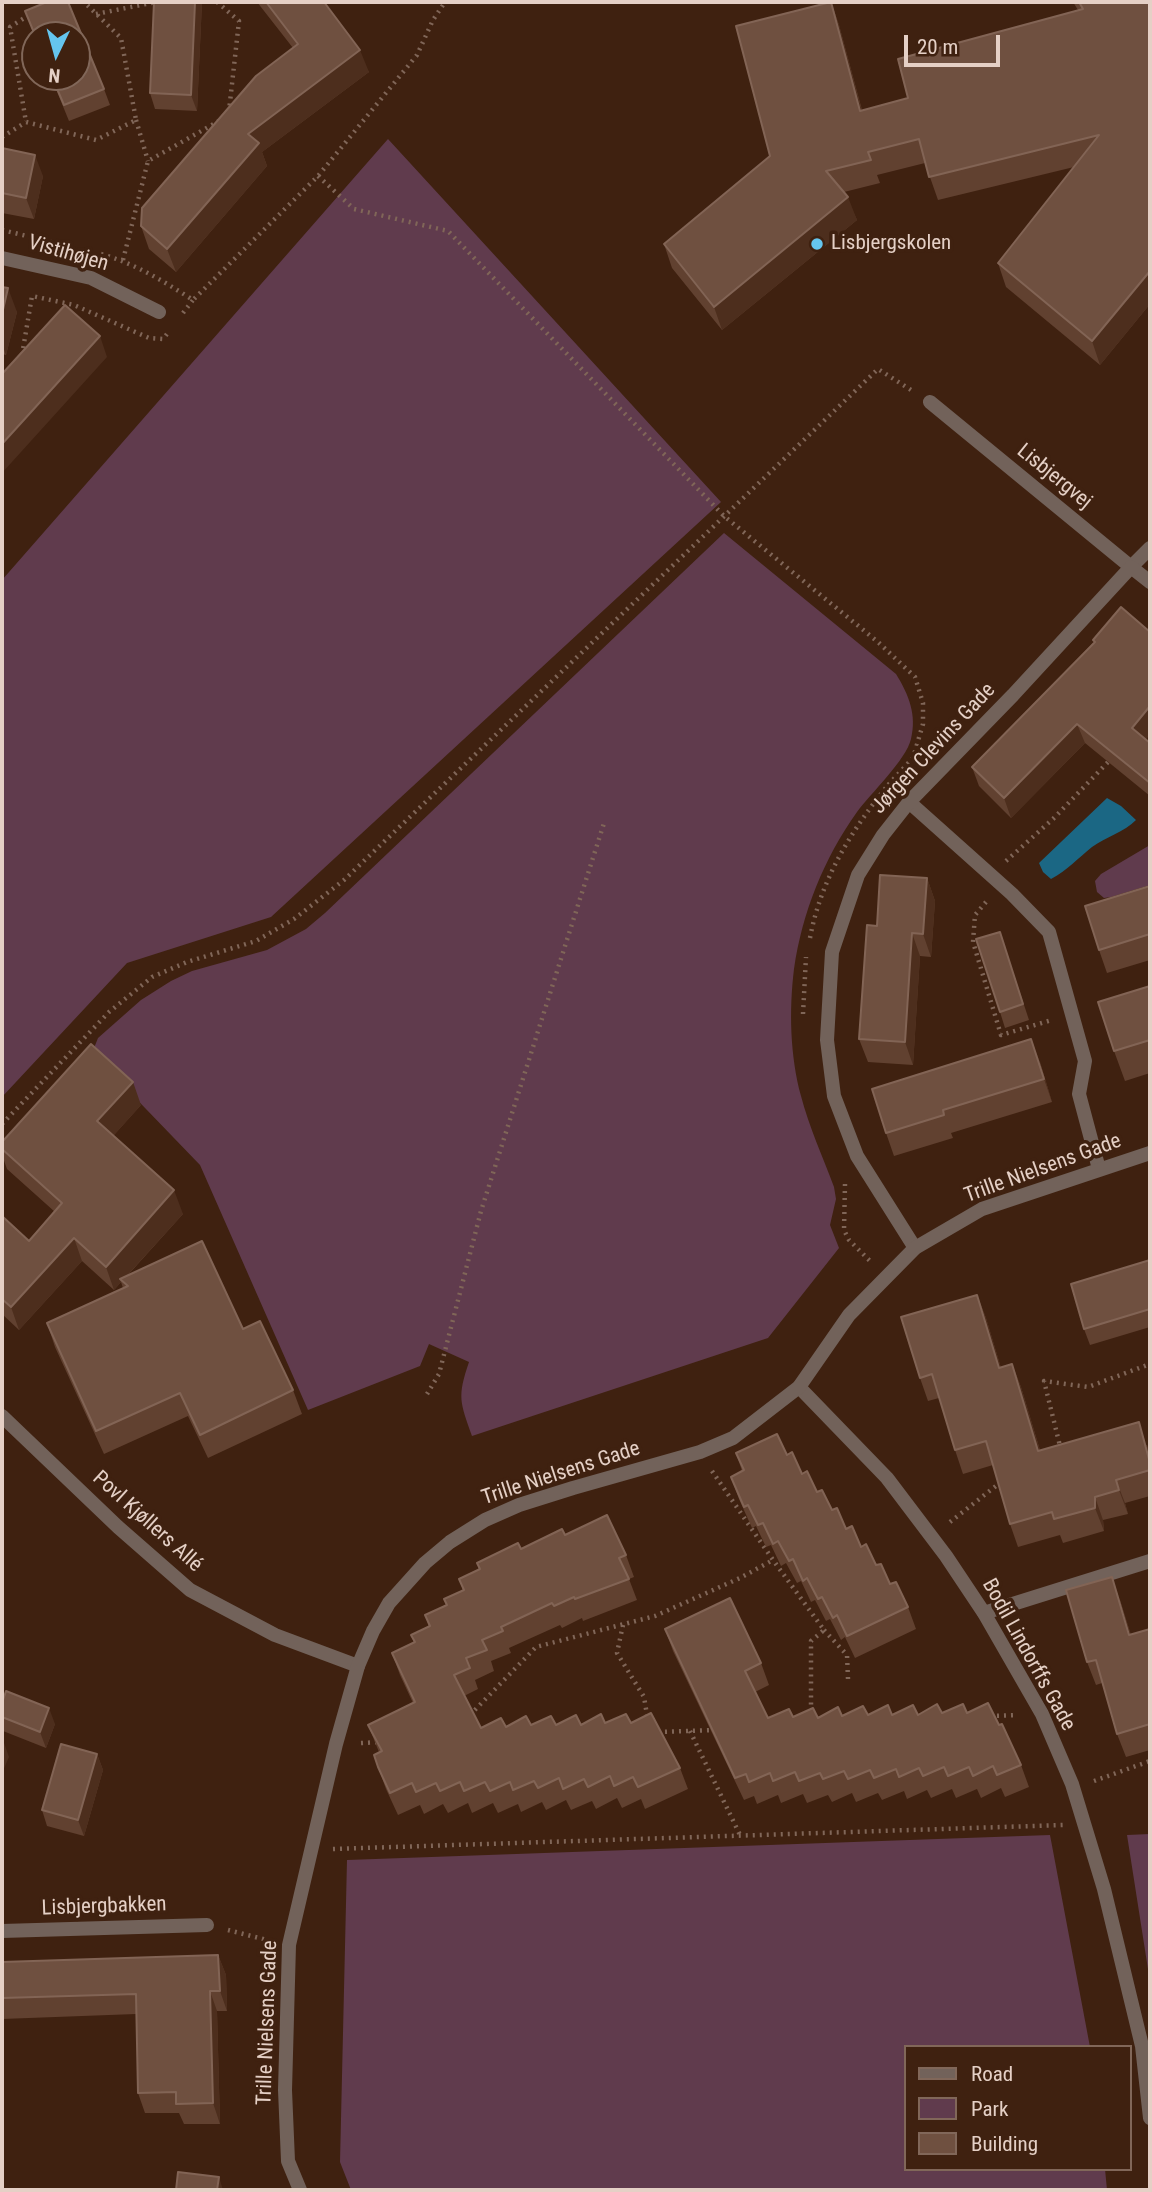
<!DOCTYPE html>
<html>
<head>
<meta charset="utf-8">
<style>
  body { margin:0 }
  #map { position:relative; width:1152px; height:2192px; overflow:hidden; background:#3f2110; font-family:"Roboto Condensed",sans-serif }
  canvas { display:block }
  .frame { position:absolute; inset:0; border:4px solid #e5d0c6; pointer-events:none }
  .legend { position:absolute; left:904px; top:2045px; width:228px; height:126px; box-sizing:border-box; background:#3f2110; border:2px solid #816759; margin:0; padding:9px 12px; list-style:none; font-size:21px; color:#e5d0c6 }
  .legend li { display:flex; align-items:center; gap:14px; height:35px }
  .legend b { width:35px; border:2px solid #816759 }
  .north { position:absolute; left:21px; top:21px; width:70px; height:70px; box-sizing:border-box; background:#3f2110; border:2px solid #816759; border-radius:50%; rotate:185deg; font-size:19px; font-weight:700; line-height:28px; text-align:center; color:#e5d0c6 }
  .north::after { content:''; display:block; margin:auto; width:24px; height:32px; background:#65c5ee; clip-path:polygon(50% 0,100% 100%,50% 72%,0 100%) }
  .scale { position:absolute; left:904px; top:35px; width:96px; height:32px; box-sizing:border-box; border:4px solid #e5d0c6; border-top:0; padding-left:9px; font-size:21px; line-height:24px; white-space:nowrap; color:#e5d0c6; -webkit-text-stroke:5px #3f2110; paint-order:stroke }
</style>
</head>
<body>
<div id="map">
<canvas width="1152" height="2192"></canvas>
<div class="frame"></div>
<ul class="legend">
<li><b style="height:9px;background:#72625a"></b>Road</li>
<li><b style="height:19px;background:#603b4d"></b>Park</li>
<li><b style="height:19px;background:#6f5040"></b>Building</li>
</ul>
<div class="north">N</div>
<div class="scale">20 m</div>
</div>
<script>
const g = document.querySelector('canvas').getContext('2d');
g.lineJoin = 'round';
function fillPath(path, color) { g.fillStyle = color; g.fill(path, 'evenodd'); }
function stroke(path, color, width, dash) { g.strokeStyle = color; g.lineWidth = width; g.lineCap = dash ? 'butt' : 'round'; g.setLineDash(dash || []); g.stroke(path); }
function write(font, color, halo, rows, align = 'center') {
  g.font = font + ' "Roboto Condensed",sans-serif'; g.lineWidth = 7; g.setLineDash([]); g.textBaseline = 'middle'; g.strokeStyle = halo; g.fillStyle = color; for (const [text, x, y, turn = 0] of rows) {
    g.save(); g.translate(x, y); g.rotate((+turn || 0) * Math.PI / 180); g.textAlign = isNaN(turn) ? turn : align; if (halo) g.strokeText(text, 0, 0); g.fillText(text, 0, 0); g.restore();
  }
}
fillPath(new Path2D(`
  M388,139L721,502L271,917L127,963L2,1097V580Z
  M724,533L896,674C909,695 917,715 911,739C906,760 871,793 857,812C824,858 802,913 794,969C789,1010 790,1056 801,1096C809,1127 823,1157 834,1187L836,1199L830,1225L839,1248L768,1338L472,1436C460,1402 457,1397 469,1362L429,1344L420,1366L308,1410L200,1165L92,1053L98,1038L141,1000L171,981L192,971L267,950L306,929L325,913Z
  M1150,845V885L1111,897L1104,898L1097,892L1095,881L1101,874Z
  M1150,1834V1982L1127,1835Z
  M1050,1835L1090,2047H905V2169H1105L1107,2190H351L340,2162L347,1860Z`), '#603b4d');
fillPath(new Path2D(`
  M1107,798L1121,806L1136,820C1124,832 1106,837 1092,847C1078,858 1068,870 1051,879L1043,872L1039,863Z`), '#1b6784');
stroke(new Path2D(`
  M217,2L239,21L229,111
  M96,14L156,2
  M29,15L10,27L26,122L96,140L136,120L121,38L84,2
  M136,120L148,161
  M2,137L26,122
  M318,176L354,209L448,231L724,516L878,642L915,677L923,703V724L913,758L888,785L892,788
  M2,230L76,248
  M101,254C136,264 163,281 193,300L318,176L417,55L433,20L445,2
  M123,260L148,161L219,121
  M183,313L193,300
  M22,355L32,296L74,305L149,338L163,339L167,334
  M1006,861L1054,818L1110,760
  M986,902L975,915L973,942L1001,1035L1052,1020
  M810,938C821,879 851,831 888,785
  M803,1014L806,957
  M2,1124L109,1012L152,977L187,962L256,941L294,919L344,880L878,369L911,390
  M845,1184L844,1230L849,1240L872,1263
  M427,1394L439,1374L481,1211L605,820
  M1061,1450L1044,1381L1088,1387L1150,1364
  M712,1471L773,1560L824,1630L811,1641V1714
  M950,1522L1001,1482
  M623,1625L617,1653L644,1697L648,1721
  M824,1630L847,1655L848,1679
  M470,1715L536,1647L655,1616L740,1578L773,1560
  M990,1716L1017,1715
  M690,1731L740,1835
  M658,1732L716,1730
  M361,1743L380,1742
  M1094,1781L1150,1761
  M333,1849L1063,1825
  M228,1930L267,1940`), '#806658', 4.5, [2, 5]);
stroke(new Path2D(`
  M930,402L1131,567L1150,548
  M909,802L1012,894L1049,932L1085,1061L1079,1094L1099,1169
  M984,1613L1150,1561`), '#72625a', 14);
stroke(new Path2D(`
  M2,258L91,278L159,312
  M915,1248L857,1156L834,1096L827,1040L832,952L858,875L883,835L909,802L1013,695L1131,567L1150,582
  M799,1387L887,1478L946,1556L984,1613L1042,1714L1072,1784L1104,1889L1142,2046L1150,2118
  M2,1416L118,1527L190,1590L275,1635L358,1666`), '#72625a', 14);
stroke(new Path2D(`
  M2,1931L207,1925
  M300,2190L288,2161L285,2090L289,1945L336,1744L358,1666L373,1631L389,1603L425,1563L450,1542L485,1520L519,1505L573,1488L700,1452L733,1438L799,1387L849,1315L915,1248L982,1209L1150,1153`), '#72625a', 14);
fillPath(new Path2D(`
  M202,2L197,111L155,109L150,93Z
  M257,2H324L369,72L262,152L267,166L176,272L149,249L141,226L293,48Z
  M831,2L839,25L862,110L908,98L1078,10L1073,2H1150V304L1100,365L1006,287L998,263L1074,167L938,200L925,163L877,175L880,183L844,192L857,220L722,330L672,268L664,244L770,156Z
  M25,11L104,89L110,105L69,121L51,77H77L35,35V37Z
  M2,148L43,176L34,219L2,213Z
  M2,287L17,312L6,355L2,354Z
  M1150,632V734L1146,739L1150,743V796L1085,743L1011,818L979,786L972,767L1094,642L1093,640Z
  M927,878L935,901L931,957L920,956L913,1065L868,1062L859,1039L877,926Z
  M1150,886V960L1107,973L1099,950Z
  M1000,932L1029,1020L1005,1028L1000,1012Z
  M1150,986V1073L1125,1081L1114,1051Z
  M1040,1062L1052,1102L951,1133L953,1138L894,1156L886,1133Z
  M141,1105L113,1136L183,1214L127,1276L243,1329L293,1390L302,1414L208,1458L188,1416L104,1454L55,1347L47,1323L123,1288L121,1282L114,1290L82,1261L19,1330L2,1314V1216L29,1241L55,1212L7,1169L2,1155V1142Z
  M1150,1260V1327L1090,1345L1084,1329Z
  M977,1295L986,1318L1001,1368L1012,1364L1021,1387L1040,1450L1147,1445L1150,1456V1496L1125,1503L1128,1514L1103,1520L1104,1531L1063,1543L1060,1535L1018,1547L1010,1524L993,1465L963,1474L955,1450L939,1398L928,1401L920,1378Z
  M736,1453L787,1455L861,1547L908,1607L916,1629L855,1658L845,1637L841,1640L830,1619L826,1621L815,1600L811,1602L801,1581L797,1583L786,1563L781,1566L771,1545L766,1547L756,1526L752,1528L739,1499L731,1477L742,1471Z
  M565,1535L626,1555L634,1577L629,1579L637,1600L583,1621L582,1618L562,1628L560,1625L509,1648L511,1653L491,1661L494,1671L475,1680L478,1689L464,1696L481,1728L531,1725L631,1723L680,1768L688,1789L645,1809L641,1799L622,1808L617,1798L596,1809L592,1801L571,1810L566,1800L546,1810L542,1802L521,1812L518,1804L498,1813L493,1803L472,1813L468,1803L448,1813L443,1804L424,1814L420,1805L398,1815L386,1789L378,1767L379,1752L368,1725L413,1703L400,1675L392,1653L414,1643L411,1635L429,1627L425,1615L446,1605L444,1599L463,1590L459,1579L479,1570L477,1563Z
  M1120,1600L1131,1635L1150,1629V1750L1126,1757L1117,1734L1102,1683L1096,1685L1087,1662Z
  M665,1629L761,1663L769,1685L755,1692L768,1718L967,1713L999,1725L1021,1765L1029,1787L1005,1797L1001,1788L981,1798L977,1789L956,1798L952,1789L931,1798L927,1790L907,1799L904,1791L882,1800L878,1793L856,1802L852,1793L832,1802L828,1795L807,1803L803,1794L781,1803L778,1795L757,1804L754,1796L744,1800L673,1651Z
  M2,1703L55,1724L46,1748L3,1731Z
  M97,1754L103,1770L84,1836L47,1826L42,1810Z
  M218,1955L226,1975L227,2011H217L220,2124H184L179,2113H145L138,2093L136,2014L2,2019V1962Z`), '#614130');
fillPath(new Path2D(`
  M195,2H202L197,111L191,95Z
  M831,2L839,25L868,134L860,111Z
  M360,50L369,72L262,152L267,166L176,272L167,249L248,134Z
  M35,155L43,176L34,219L26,198Z
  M848,197L857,220L722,330L714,307Z
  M1150,271V304L1100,365L1092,341Z
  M8,288L17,312L6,355L2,344V314Z
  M100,336L107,357L2,473V444Z
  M1150,706V734L1139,747L1132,728Z
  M1077,724L1085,743L1011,818L1004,798Z
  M927,878L935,901L931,957L923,934Z
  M912,933L920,956L913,1065L905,1042Z
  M1031,1039L1040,1062L1052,1102L1044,1079Z
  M133,1082L141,1105L106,1144L97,1121Z
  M174,1190L183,1214L122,1281L120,1279L121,1282L114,1290L106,1267Z
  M74,1238L82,1261L19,1330L11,1307Z
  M977,1295L986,1318L1008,1391L999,1368Z
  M1012,1364L1021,1387L1047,1474L1038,1451Z
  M1139,1422L1150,1456V1463Z
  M1116,1480L1125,1503L1128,1514L1119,1490Z
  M1095,1497L1103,1520L1104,1531L1095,1508Z
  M1112,1577L1120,1600L1138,1659L1129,1635Z
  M49,1708L55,1724L46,1748L40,1732Z
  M2,1737L9,1757L2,1773Z
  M97,1754L103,1770L84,1836L78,1820Z
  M218,1955L226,1975L227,2011L220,1991Z
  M210,1991L217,2011L220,2124L213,2103Z
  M219,2177L223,2190H217Z`), '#4d2e1d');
const building = new Path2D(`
  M47,2H68L104,89L64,105L52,77H77V35H35L25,11Z
  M154,2H195L191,95L150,93Z
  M266,2H324L360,50L248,134L259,143L167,249L141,226L142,208L256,76L298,44Z
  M831,2L860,111L908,98L898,59L1083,9L1079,2H1150V271L1092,341L998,263L1099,135L929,177L919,139L868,152L871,160L826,171L848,197L714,307L664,244L770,156L736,26Z
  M2,148L35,155L26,198L2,193Z
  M2,287L8,288L2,314Z
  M65,305L100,336L2,444V374Z
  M1121,607L1150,632V706L1132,728L1150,743V783L1077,724L1004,798L972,767L1095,642L1093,640Z
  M880,875L927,878L923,934L912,933L905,1042L859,1039L867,925L877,926Z
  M1150,886V934L1099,950L1085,906Z
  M1000,932L1023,1004L1000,1012L976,939Z
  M1150,986V1040L1114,1051L1098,1002Z
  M1031,1039L1044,1079L943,1110L944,1115L886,1133L872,1089Z
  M91,1044L133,1082L97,1121L174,1190L106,1267L74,1238L11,1307L2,1299V1216L29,1241L62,1203L2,1149V1142Z
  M202,1241L243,1329L260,1321L293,1390L200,1435L180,1393L96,1431L47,1323L128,1286L120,1279Z
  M1150,1260V1309L1084,1329L1071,1284Z
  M977,1295L999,1368L1012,1364L1038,1451L1139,1422L1150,1463V1470L1116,1480L1119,1490L1095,1497V1508L1054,1519L1052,1512L1010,1524L986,1441L955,1450L932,1374L920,1378L901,1317Z
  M777,1434L787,1455L792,1452L802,1474L807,1471L817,1492L822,1490L832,1510L837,1508L846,1529L852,1526L861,1547L866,1544L876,1565L881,1564L890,1584L896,1582L908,1607L847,1636L837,1615L833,1618L822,1597L818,1599L807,1578L803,1581L793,1559L789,1561L778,1541L773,1544L763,1523L758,1525L748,1505L744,1507L731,1477L744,1470L736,1453Z
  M607,1515L626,1555L619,1558L629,1579L575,1599L574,1597L554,1606L552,1603L501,1627L503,1631L482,1640L487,1650L466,1658L470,1668L454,1675L481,1728L501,1718L506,1727L526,1716L531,1725L551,1716L556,1725L576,1715L581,1725L601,1714L605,1723L626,1714L631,1723L651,1713L680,1768L638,1787L633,1777L614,1786L610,1776L588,1787L584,1779L563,1789L559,1778L538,1788L534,1781L513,1790L510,1782L490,1791L485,1782L464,1791L460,1782L440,1791L436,1783L416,1792L412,1783L390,1793L378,1767L374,1755L382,1751L368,1725L415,1702L392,1653L415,1642L411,1635L430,1626L425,1615L447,1605L444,1599L464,1590L459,1579L480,1569L477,1563L518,1543L521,1549L562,1529L565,1535Z
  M1112,1577L1129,1635L1150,1629V1724L1117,1734L1096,1660L1087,1662L1066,1590Z
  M730,1598L761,1663L745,1671L768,1718L789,1709L793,1717L813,1708L818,1718L838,1707L842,1716L863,1706L868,1715L888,1705L892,1715L913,1705L918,1715L937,1704L942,1713L963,1704L967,1713L988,1703L999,1725L1002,1724L1021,1765L997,1775L993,1766L973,1776L969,1767L948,1776L944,1767L923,1776L919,1768L899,1777L896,1769L874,1778L870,1770L848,1779L844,1771L823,1779L820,1773L799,1781L795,1772L773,1781L770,1773L749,1782L746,1774L735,1778L665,1629Z
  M6,1691L49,1708L40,1732L2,1717V1703Z
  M61,1744L97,1754L78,1820L42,1810Z
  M218,1955L220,1991H210L213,2103L176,2104V2092L138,2093L136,1994L2,1998V1962Z
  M178,2172L219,2177L217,2190H176Z`);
fillPath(building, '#6f5040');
stroke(building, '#826455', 2);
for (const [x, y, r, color] of [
  [817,244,7,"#65c5ee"]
]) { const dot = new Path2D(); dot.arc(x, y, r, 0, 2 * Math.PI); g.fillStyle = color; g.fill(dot); stroke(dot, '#3f2110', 2.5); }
write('21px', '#e5d0c6', '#3f2110', [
  ["Lisbjergskolen",831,244]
], 'left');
write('21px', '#e5d0c6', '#3f2110', [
  ["Vistihøjen",68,254,16],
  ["Lisbjergvej",1054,477,39],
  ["Jørgen Clevins Gade",934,749,-47],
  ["Trille Nielsens Gade",1043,1169,-20],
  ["Trille Nielsens Gade",561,1474,-18],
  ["Povl Kjøllers Allé",147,1522,42],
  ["Bodil Lindorffs Gade",1028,1655,61],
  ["Lisbjergbakken",104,1907,-2],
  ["Trille Nielsens Gade",268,2023,-88]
]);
</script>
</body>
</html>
